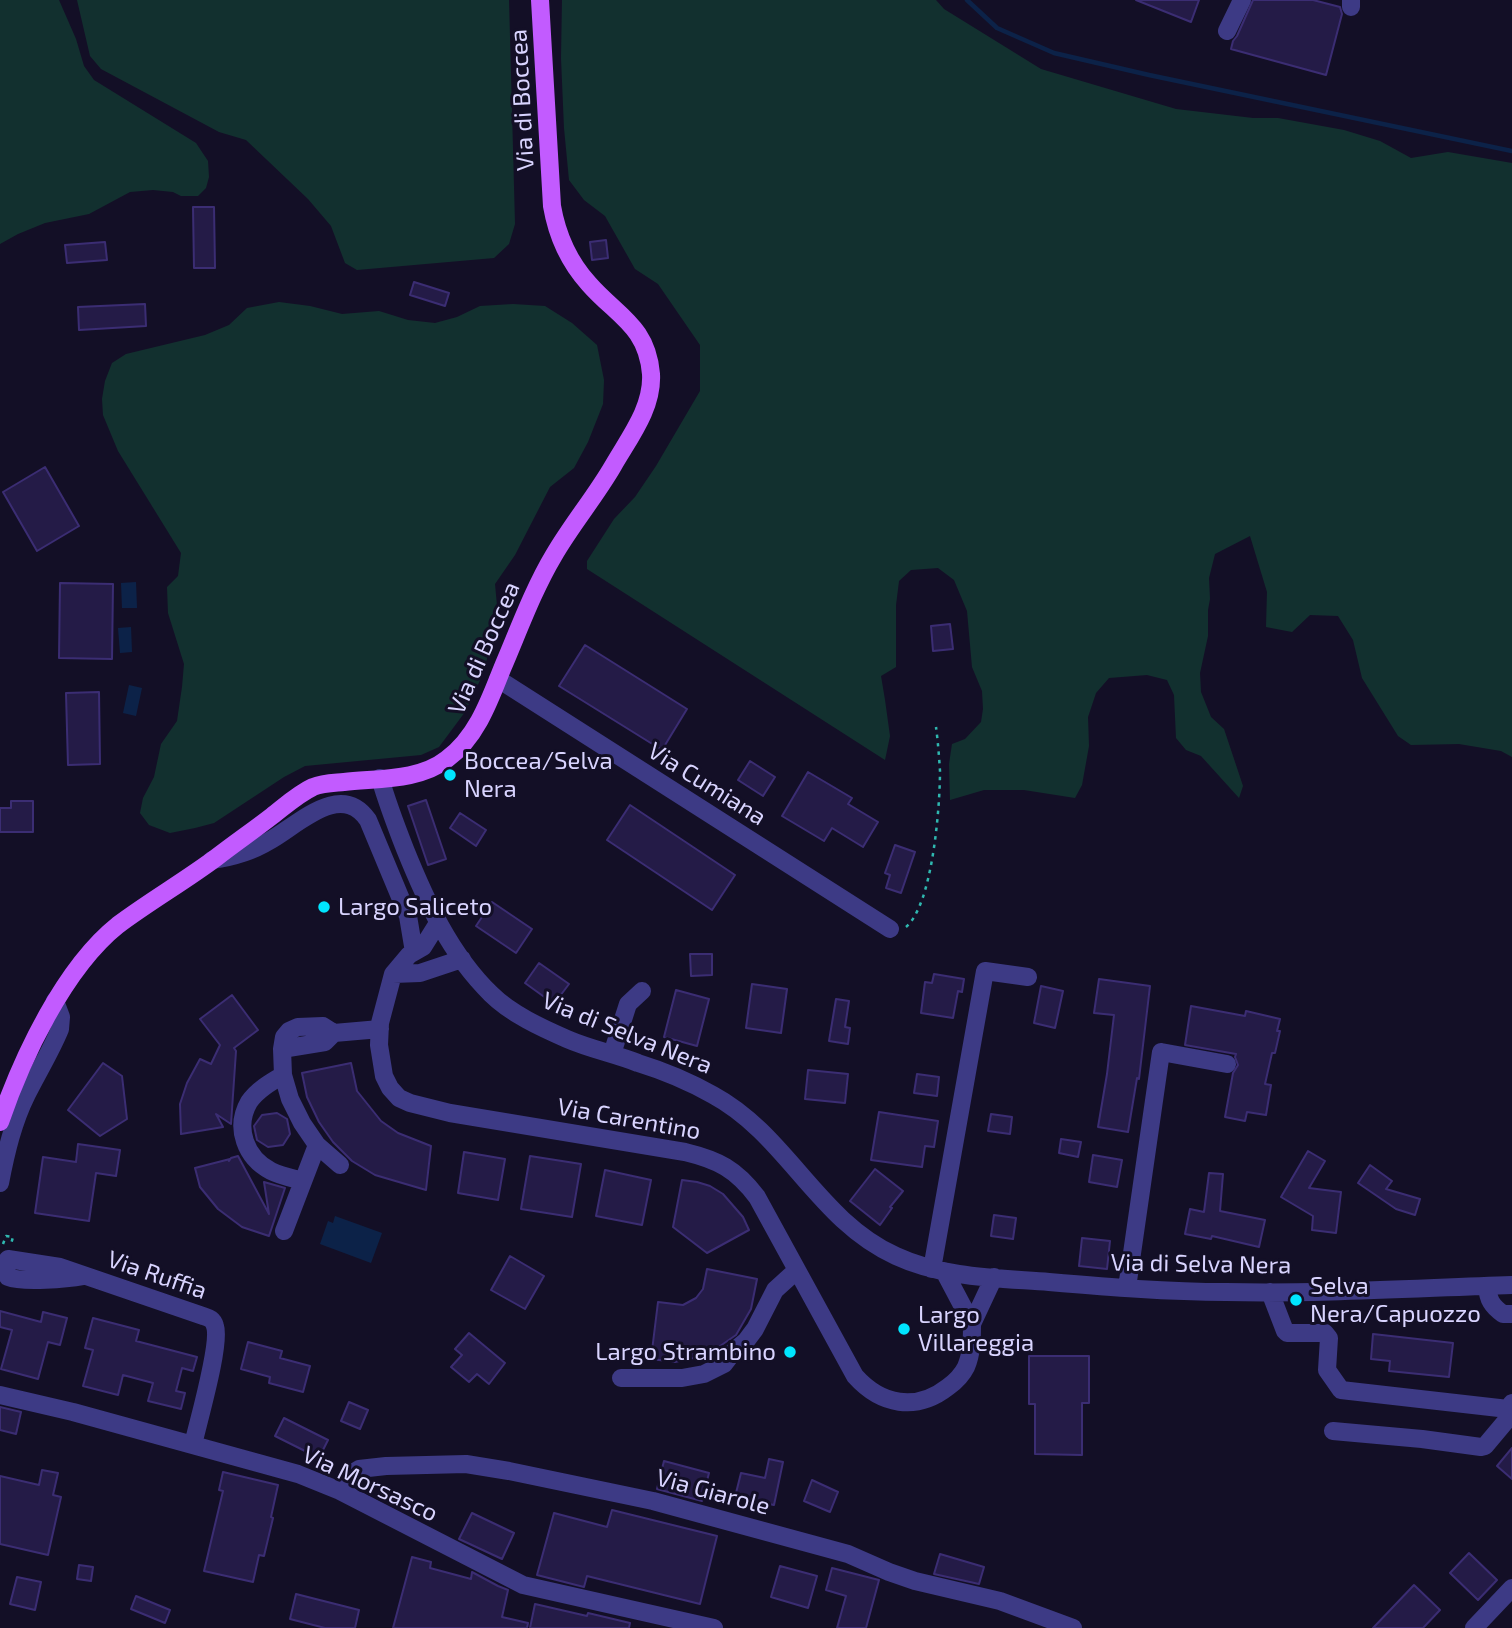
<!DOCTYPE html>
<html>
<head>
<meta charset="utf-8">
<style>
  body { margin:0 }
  canvas { display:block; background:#130f26 }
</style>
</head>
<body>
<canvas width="1512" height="1628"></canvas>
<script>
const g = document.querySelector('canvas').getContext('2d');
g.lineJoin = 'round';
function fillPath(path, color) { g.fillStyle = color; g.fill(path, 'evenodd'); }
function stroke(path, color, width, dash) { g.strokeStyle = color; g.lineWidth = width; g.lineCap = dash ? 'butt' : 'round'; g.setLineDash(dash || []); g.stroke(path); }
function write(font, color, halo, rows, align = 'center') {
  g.font = font + ' "Exo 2",sans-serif'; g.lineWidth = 6; g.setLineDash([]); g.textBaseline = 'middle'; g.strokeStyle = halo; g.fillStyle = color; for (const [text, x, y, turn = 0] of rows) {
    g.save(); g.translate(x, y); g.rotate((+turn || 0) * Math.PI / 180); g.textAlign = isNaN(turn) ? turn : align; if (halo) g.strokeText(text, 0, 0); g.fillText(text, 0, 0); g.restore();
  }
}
fillPath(new Path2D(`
  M0,0H59L76,39L84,66L94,80L196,143L208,161L209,177L206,188L198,196H181L173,192L153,190L130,192L89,214L45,223L18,234L0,244Z
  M77,0H509L515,224L509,244L494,258L357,270L345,263L331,226L308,199L246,140L219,132L101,69L90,56Z
  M562,0H936L944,9L1041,69L1176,109L1253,118H1278L1344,130L1380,141L1411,158L1448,152L1512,163V757L1501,751L1459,744L1411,745L1398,736L1362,678L1353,640L1338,616L1310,615L1292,632L1266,627L1267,592L1250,536L1215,554L1209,578L1210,599L1208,610V636L1200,673L1201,692L1211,717L1224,729L1243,786L1239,798L1201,756L1186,750L1176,738L1174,695L1167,680L1147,675L1109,678L1096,693L1088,717L1089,746L1082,785L1075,798L1024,790H984L950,800L949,764L952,744L965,739L981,722L983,709L982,691L972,667L967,611L954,580L938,568L911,570L899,581L896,605V667L881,676L885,700L890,736L885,760L587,569V561L614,519L635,497L656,466L700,391V345L658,284L635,269L605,216L584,200L569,180L564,128L561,58Z
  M279,302L310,306L342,314L379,311L408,320L435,323L457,317L480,306L513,304L545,306L572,323L597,345L604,380L603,404L588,442L574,468L550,487L515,555L495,584L498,617L483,674L465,712L439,747L421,755L305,766L284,777L214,823L195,828L170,833L149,825L140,813L143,798L154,777L161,744L177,721L182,687L184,664L168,613L167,587L178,576L181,553L118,451L103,415L102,399L105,381L112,363L126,354L205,335L229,325L247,308Z`), '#12302f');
fillPath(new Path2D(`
  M136,582L137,608H122L121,583Z
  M131,627L132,652L120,653L118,628Z
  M129,685L142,688L136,716L123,713Z
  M335,1216L382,1233L371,1263L320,1244L328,1221L333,1223Z`), '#0c2248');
stroke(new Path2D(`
  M967,0L997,28L1054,53L1149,75L1512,151`), '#0c2248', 4.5);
const building = new Path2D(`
  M1136,0H1199L1191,22Z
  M1253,0H1313L1340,7L1342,14L1326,75L1231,49L1233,41L1237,36Z
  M193,207H214L215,268H194Z
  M606,240L608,258L592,260L590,242Z
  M105,242L107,260L67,263L65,245Z
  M414,282L449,293L445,306L410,295Z
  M145,304L146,326L79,330L78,307Z
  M45,467L79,526L37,551L3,492Z
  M60,583L113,584L112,659L59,658Z
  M950,624L953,649L933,651L931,626Z
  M585,645L687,709L662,750L559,686Z
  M99,692L100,764L68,765L66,693Z
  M750,761L775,777L763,796L738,780Z
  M808,772L852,798L848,804L878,822L863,847L832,828L824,841L782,816Z
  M426,800L446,859L428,865L408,806Z
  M11,801H33V832H0V808H11Z
  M630,805L735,875L712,910L607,840Z
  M460,813L486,830L476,846L450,828Z
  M895,845L915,852L901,893L886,888L890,875L885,873Z
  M492,902L532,929L516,953L476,926Z
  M690,954H712V975L691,976Z
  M539,963L569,984L554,1004L525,983Z
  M934,974L964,979L962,992L958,991L953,1018L921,1013L925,982L932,983Z
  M1099,979L1150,986L1139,1079L1137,1078L1128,1132L1098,1127L1107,1074L1114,1015L1094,1013Z
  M752,984L787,989L781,1033L746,1028Z
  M1041,986L1063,991L1055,1028L1034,1023Z
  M676,990L709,999L697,1046L664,1037Z
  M232,995L258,1030L234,1048L236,1051L231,1124L216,1114L223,1127L181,1134L180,1104L187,1083L200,1059L211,1064L220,1045L200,1019Z
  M836,999L849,1001L845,1027L850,1028L848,1044L829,1041Z
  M1191,1006L1245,1016L1246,1011L1280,1019L1277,1031H1280L1275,1053H1272L1265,1084L1271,1085L1266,1115L1247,1112L1245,1121L1225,1117L1233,1073L1238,1065L1235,1057L1236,1054L1185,1045Z
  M103,1063L122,1076L127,1119L100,1136L68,1110Z
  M351,1063L357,1091L381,1121L398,1133L431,1146L426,1190L375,1175L352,1161L333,1142L319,1122L307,1097L302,1073Z
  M808,1070L848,1074L845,1103L805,1099Z
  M917,1074L939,1077L937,1096L914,1093Z
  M879,1112L938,1121L934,1147L925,1146L922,1167L871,1160Z
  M277,1113L287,1119L290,1134L283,1145L268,1147L257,1140L254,1126L262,1115Z
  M991,1114L1012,1117L1010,1134L988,1131Z
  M1061,1139L1081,1142L1078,1157L1059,1153Z
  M78,1144L120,1150L116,1176L96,1173L89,1221L35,1213L43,1157L76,1162Z
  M1308,1151L1325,1161L1309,1188L1341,1192L1336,1233L1312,1230L1313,1216L1281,1197Z
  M464,1152L505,1159L498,1200L458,1193Z
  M1093,1155L1122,1160L1117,1187L1089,1182Z
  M238,1156L269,1214L264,1182L285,1188L269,1236L242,1227L218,1209L200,1187L195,1168L230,1159L229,1161L231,1158Z
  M530,1156L581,1164L572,1217L521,1209Z
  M1370,1165L1392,1181L1386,1189L1420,1199L1415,1215L1396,1209L1358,1183Z
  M875,1169L903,1191L890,1207L892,1208L880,1225L850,1201Z
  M605,1170L651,1180L642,1225L596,1216Z
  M1209,1173L1223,1174L1220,1211L1265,1220L1259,1247L1212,1236L1211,1239L1185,1234L1190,1209L1204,1212Z
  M682,1180L697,1182L710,1186L723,1194L743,1217L749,1230L707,1253L673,1227Z
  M994,1215L1016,1218L1013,1239L991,1236Z
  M1082,1238L1110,1241L1107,1269L1079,1266Z
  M510,1256L544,1276L525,1309L491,1290Z
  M707,1269L757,1279L751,1309L736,1335L707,1355L675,1362L651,1359L658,1302L683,1305L696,1298L703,1289Z
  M0,1311L41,1322L43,1312L67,1318L60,1345L48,1342L38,1379L1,1369L12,1330L0,1327Z
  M93,1318L139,1330L136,1341L197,1357L193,1371L182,1368L176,1391L185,1393L181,1409L148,1401L153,1383L123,1375L118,1395L83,1386L93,1350L85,1348Z
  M469,1333L505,1363L489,1384L477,1374L469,1382L451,1367L462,1355L455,1349Z
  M1373,1334L1453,1343L1449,1377L1389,1371L1390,1361L1371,1359Z
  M248,1342L282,1351L280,1358L310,1366L303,1392L269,1383L270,1377L241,1369Z
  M1029,1356H1089V1403H1082V1455L1035,1454V1404H1029Z
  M349,1402L368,1410L360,1429L341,1421Z
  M0,1407L21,1412L16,1434L0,1430Z
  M284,1418L328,1440L319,1458L275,1436Z
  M1512,1448V1479L1497,1466Z
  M769,1459L783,1462L774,1505L735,1497L741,1473L765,1478Z
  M664,1461L709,1473L702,1501L657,1489Z
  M42,1470L58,1473L53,1495L61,1497L48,1555L0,1544V1476L39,1485Z
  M223,1472L278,1485L271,1517L273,1518L264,1556L259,1555L253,1582L204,1571L223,1491L219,1490Z
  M812,1480L838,1492L830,1512L804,1501Z
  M612,1510L717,1536L700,1604L587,1576L584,1587L537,1575L554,1513L607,1527Z
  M472,1513L514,1533L502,1559L459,1539Z
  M1469,1553L1497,1580L1478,1600L1450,1573Z
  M940,1554L984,1567L979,1584L934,1574Z
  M412,1557L431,1562L430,1568L471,1579L472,1572L498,1586L508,1590L502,1617L528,1623L527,1628H393Z
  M79,1565L93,1567L91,1581L77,1579Z
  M780,1566L817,1576L808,1608L771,1597Z
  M832,1568L879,1580L866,1628H837L846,1596L826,1590Z
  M17,1577L41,1582L35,1610L10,1604Z
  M1414,1585L1440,1610L1423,1628H1373Z
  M296,1594L359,1610L355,1628H325L290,1619Z
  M136,1596L170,1610L165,1623L131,1609Z
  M535,1604L587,1616L588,1613L630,1623L629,1628H530Z`);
fillPath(building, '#241b47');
stroke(building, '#3b2d73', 2);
stroke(new Path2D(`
  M906,927C933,904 940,805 940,771C939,756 938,742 936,727
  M3,1244L6,1236L13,1237L11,1244`), '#2fb8b0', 2.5, [3.5, 5]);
stroke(new Path2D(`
  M1351,7V0
  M1227,31L1242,0
  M498,679L890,929
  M380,778C387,802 396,826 405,849C426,901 450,954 491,994C511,1014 542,1028 567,1039C590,1049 615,1054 638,1063C664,1071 690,1082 713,1095C787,1135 818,1221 896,1256C943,1278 998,1278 1049,1282C1108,1287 1167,1292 1226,1292C1321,1294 1417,1288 1512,1285
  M212,860C233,857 251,852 269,841C297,826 340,780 368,820L408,916L414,952
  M438,923L423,947L409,955L393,974L380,1023L379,1045L384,1076L390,1088L399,1098L410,1103L450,1113L685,1152C718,1160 736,1169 757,1197L855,1376C881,1405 916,1412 948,1387C955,1382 962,1375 966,1367C972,1353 972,1338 972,1324
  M393,974L420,973L462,959
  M282,1049L284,1037L289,1031L298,1027L323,1026L334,1033
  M612,1054L628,1004L642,991
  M283,1075C271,1082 257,1090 249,1102C234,1128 246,1158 271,1171C281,1176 292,1178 303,1181
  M340,1165L317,1145L302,1123L290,1099L283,1075L282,1049L325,1042L334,1033L380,1029
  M0,1183C6,1152 13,1122 27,1094C38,1072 51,1051 60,1029L61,1017L55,1001
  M284,1231L317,1145
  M932,1269L985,971L1028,977
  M944,1271L972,1324L994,1277
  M84,1276C67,1279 23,1283 8,1277L6,1269L8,1259L60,1267L203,1316C209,1318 213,1319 215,1326C221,1344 198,1422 193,1445
  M1487,1286C1488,1300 1492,1306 1503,1314H1512
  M1127,1288L1161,1052L1227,1064
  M1270,1292L1285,1331L1287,1333H1325L1329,1338L1327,1370L1341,1390L1508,1409L1512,1403
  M621,1378H682L704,1374L724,1364L734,1351L746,1341L755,1329L775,1290L797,1270
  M0,1395L73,1412L298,1474L340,1491L523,1585L714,1628
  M1333,1431L1422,1439L1481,1447L1485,1446L1506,1421L1508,1409
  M340,1491L348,1476L359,1469L386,1466L466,1464L509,1471L653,1501L848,1554L889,1572L915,1581L1000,1601L1073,1628
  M1474,1628L1512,1588`), '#3d3a85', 18);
stroke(new Path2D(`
  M0,1122C22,1058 64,968 118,925C150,901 185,881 217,857C235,843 254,830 272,816C285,806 298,794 313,787C323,783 334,783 344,782C378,778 419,781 447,759C476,738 489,702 502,669C518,632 533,590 554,555C572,524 595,497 613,466C629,438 653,408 651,374C647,326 617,316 589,284C569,262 557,235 552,206L540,0`), '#c25bff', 18);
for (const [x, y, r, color] of [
  [450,775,7,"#00e5ff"],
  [324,907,7,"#00e5ff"],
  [1296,1300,7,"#00e5ff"],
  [904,1329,7,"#00e5ff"],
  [790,1352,7,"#00e5ff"]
]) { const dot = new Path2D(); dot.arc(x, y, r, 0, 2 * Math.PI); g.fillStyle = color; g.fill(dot); stroke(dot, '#130f26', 2.5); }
write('24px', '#d9d4ff', '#130f26', [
  ["Via di Boccea",522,100,-93],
  ["Via di Boccea",484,648,-66],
  ["Via Cumiana",707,784,32],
  ["Via di Selva Nera",627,1033,22],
  ["Via Carentino",629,1119,10],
  ["Via di Selva Nera",1201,1264,1],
  ["Via Ruffia",157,1275,19],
  ["Via Morsasco",370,1484,25],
  ["Via Giarole",713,1492,15]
]);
write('24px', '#d9d4ff', '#130f26', [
  ["Boccea/Selva",464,761],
  ["Nera",464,789],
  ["Largo Saliceto",338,907],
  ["Selva",1310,1286],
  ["Nera/Capuozzo",1310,1314],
  ["Largo",918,1315],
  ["Villareggia",918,1343],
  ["Largo Strambino",776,1352,"right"]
], 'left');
</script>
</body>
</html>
